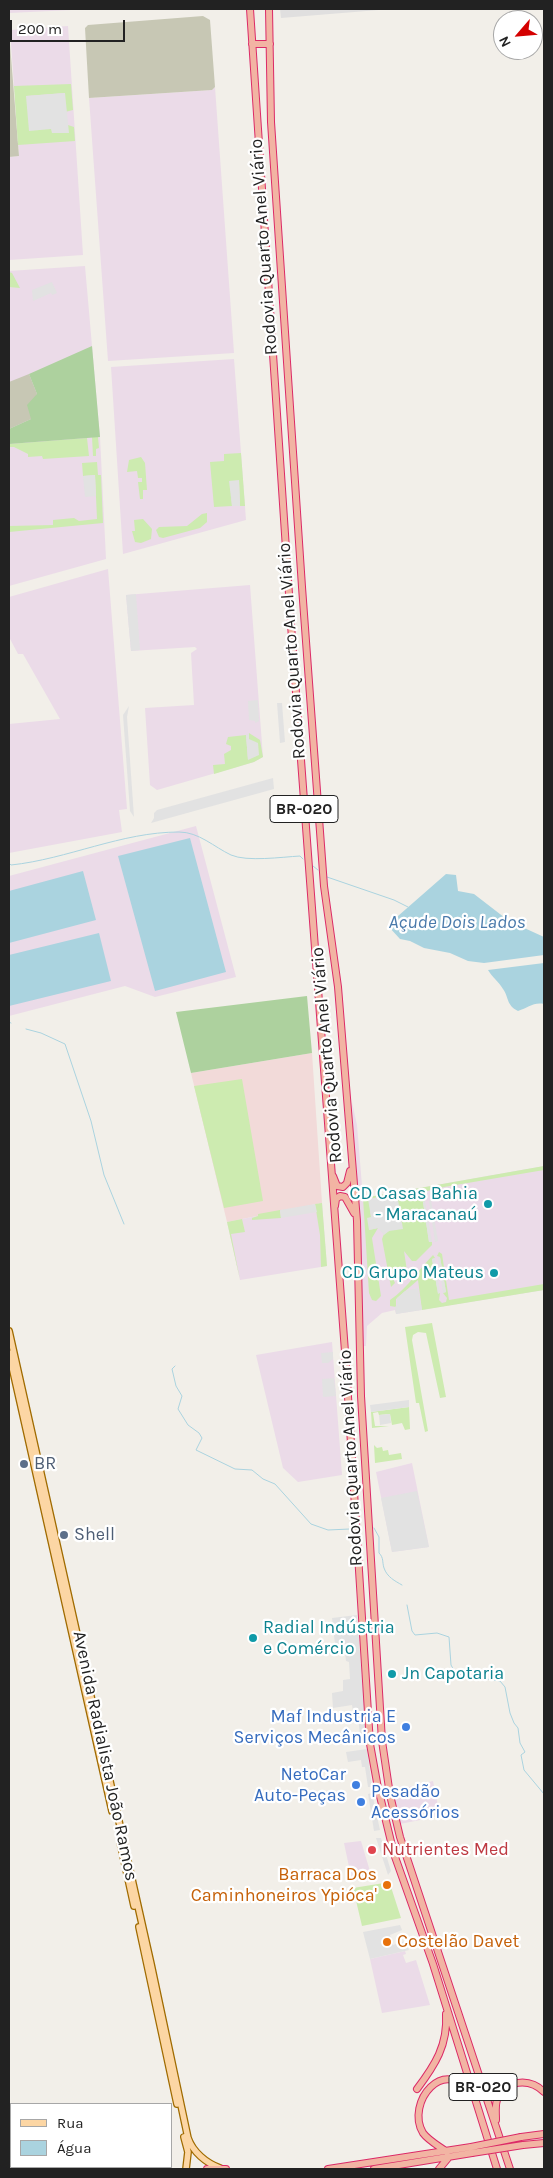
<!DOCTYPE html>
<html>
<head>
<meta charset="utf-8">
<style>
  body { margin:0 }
  #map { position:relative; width:553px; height:2178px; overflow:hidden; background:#f2efe9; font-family:Karla,sans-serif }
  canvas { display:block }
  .frame { position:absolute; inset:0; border:10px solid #222; pointer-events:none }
  .legend { position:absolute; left:10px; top:2103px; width:162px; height:65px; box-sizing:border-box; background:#fff; border:1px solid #a7a7a7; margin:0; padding:6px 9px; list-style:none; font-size:15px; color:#222 }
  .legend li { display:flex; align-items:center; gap:10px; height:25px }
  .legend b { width:25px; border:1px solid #a7a7a7 }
  .north { position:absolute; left:493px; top:10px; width:50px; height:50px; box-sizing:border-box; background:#fff; border:1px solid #a7a7a7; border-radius:50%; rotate:243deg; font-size:14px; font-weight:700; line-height:20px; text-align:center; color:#222 }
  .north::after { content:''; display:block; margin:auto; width:18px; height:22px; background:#d40000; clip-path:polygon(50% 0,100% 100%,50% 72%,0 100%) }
  .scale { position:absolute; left:10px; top:20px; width:115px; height:22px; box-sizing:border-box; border:2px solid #222; border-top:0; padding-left:6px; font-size:15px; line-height:18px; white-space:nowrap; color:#222; -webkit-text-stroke:4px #fff; paint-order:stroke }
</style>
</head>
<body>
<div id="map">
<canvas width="553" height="2178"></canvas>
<div class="frame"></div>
<ul class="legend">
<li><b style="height:6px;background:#fcd6a4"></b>Rua</li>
<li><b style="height:14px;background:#aad3df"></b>Água</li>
</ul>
<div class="north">N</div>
<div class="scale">200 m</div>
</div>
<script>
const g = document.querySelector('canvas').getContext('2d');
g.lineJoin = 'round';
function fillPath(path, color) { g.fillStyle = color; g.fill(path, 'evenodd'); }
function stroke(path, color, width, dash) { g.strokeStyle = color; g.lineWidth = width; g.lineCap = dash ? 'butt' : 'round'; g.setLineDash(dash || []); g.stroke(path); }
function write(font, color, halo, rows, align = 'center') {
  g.font = font + ' Karla,sans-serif'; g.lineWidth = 4.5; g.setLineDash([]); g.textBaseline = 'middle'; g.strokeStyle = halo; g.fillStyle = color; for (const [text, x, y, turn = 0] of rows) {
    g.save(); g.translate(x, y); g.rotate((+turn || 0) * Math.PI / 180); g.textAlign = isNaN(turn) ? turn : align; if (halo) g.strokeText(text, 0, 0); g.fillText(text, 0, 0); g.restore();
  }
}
fillPath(new Path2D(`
  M280,9H391L281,18Z`), '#e0dfdf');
fillPath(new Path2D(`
  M312,1053L322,1203L227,1222L191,1073Z`), '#f2dad9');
fillPath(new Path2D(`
  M9,9H72V10L9,13Z
  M68,26L83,255L9,260V157L19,156L10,30Z
  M215,87L234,353L108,361L89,98L212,90Z
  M85,266L100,437L106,559L9,586V271Z
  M234,359L246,520L123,554L111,367Z
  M108,569L127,809L119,810L122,832L9,853V724L60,719L23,654H18L9,637V597Z
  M250,585L263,757L254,762L157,790L150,785L145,708L194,705L191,653L197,649L195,647L131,651L126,595Z
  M196,826L236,977L155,997L125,986L9,1016V876Z
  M352,1102L357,1125L363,1198L544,1166V1290L396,1314L395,1310L382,1313L367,1326L366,1346H362Z
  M322,1203L327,1266L240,1280L227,1222Z
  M332,1342L342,1475L298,1482L283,1468L256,1355Z
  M412,1463L429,1547L392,1552L376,1472Z
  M433,1781L440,1816L400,1824L393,1791Z
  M361,1841L372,1878L352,1881L344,1843Z
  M405,1951L406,1954L403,1955L406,1963L416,1960L430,2005L382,2013L370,1959Z`), '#ebdbe8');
fillPath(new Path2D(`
  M203,16L210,20L215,87L212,90L89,98L85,28L88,25Z
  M9,32L19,156L9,157Z
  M29,374L37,394L31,419L9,429V382Z`), '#c7c7b4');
fillPath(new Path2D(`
  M71,84L73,110L65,112V93L26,96L52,129V133H68V125L74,127L75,141L18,145L14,86Z
  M9,272L12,273L20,288L9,287Z
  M92,437H98L99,448L96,449V456H93Z
  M87,438L89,456L43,459L42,456L28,457V454L14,447H9V444Z
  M241,453L245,506H240L239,481H230L232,506L214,507L210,462L224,461V454Z
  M141,457L145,463L147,490H143V499H140L138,482H142V478H138L137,471L127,472L129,460Z
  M97,462L98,475H101L103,523L9,532V526L53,525V520L74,518L79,521L97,519L95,475L83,476L82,463Z
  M207,513V522L200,528L163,538L159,537L156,530L159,527L187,526L202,514Z
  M143,519L152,529L151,539L141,543L135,542L132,531H135L134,520Z
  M249,733L260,740L263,757L254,762L214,774L213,765L225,764L224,754L231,750V746L226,744L228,737L246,735L248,760Z
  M242,1079L263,1201L224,1208L194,1086Z
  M544,1166V1170L444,1187L423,1192L422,1197L425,1201L423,1202L429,1242H432V1245L416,1261H412L404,1251L407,1271L405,1272L400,1268L392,1277L395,1283L391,1287L382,1239L384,1234L389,1231L397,1194L369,1199L371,1217L369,1230L378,1228L372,1238L381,1296L376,1301L372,1300L369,1293L363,1198Z
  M322,1203L327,1266L321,1267L320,1235L315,1204Z
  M280,1210L281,1218L252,1220V1218L258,1216V1214Z
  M242,1219L245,1232L231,1234L240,1280L227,1222Z
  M439,1252L442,1254L449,1300L544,1284V1290L422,1310L418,1280L396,1299V1307L390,1306V1300C409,1287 418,1270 433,1255L435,1258L432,1259L438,1293H440L439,1300L442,1303L446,1302L447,1298L443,1293L446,1292L440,1257L437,1256Z
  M432,1323L446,1397L440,1398L426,1333L418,1332L413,1335L412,1340L428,1431L425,1432L419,1403H416L405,1327Z
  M409,1407L410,1429L405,1430L402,1423L392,1425L390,1414L379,1415L378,1412L373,1413L375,1426H389L372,1428L371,1412Z
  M374,1445L377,1448L382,1447L383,1451L388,1450L389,1455L401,1453L402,1459L375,1463Z
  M384,1883V1889L391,1887L401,1918L362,1926L353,1888Z`), '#cdebb0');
fillPath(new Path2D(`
  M92,346L100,437L9,444V429L31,419L27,405L37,394L29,374Z
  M307,996L312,1053L191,1073L176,1012Z`), '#add19e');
fillPath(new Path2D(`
  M65,93L69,133H52L51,129L29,131L26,96Z
  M52,282L57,293L52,295L51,293L33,301L32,290Z
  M95,475L96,496L85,497L83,476Z
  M239,480L240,506H232L229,481Z
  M136,594L140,650L131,651L126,595Z
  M258,700L259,721L255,723V721L249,720L248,701Z
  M277,703H282L285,742L280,743Z
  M129,706L127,717L134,817L130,811L123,715Z
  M249,733V739L258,743L259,755L248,760L246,735Z
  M273,778L274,789L151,823L154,818V813L157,810Z
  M397,1194L403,1229L389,1231L384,1235L378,1228L369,1230L367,1218L371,1217L368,1199Z
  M431,1200L438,1241L435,1242L429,1201Z
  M425,1201L432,1242H429L423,1202Z
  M315,1204L317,1212L281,1218L280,1210Z
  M440,1257L446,1292L443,1293L438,1258Z
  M435,1258L440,1293L438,1294L432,1259Z
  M418,1288L422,1310L396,1314L395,1307L397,1305V1298L405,1291Z
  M333,1352V1359L328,1363H322L321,1353Z
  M334,1378L336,1396L323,1397L322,1379Z
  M409,1400V1407L371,1412L370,1405Z
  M390,1414L391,1423L380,1425L379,1415Z
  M417,1491L429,1547L392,1552L381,1498Z
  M357,1615L367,1743H361L358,1717H354L352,1705L333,1708L332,1693L343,1691V1680L350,1679L349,1662L346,1661L344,1643L335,1644L332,1618Z
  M367,1749L372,1787H368L365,1767H362L361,1760L348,1762L346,1752Z
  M372,1793L380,1830L374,1831L368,1794Z
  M376,1838H381L391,1871L388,1875Z
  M400,1925L402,1930L390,1935L393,1945L405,1941L409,1950L370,1959L363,1932Z`), '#e2e2e2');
fillPath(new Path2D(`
  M190,838L226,972L155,991L118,856Z
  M83,871L96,920L9,943V891Z
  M446,874L456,875L458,891L474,894L509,921L544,937V955L484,963L468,961L450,953L424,948L410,941L400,939L389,927L390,923Z
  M99,933L111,981L9,1006V955Z
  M544,963V1004C533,1002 528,1008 518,1011C506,1005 509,997 503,989C499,982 492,977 488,970Z`), '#aad3df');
stroke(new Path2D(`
  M9,863L11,865C68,859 121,832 179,832C199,832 214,847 231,855C247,862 282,857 300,856L303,859
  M313,866L318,870
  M327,877L394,900L408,907
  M9,1022L11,1023
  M26,1029L41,1033L65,1044L91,1121L104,1175L124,1224
  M175,1366L172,1369L176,1386L182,1396L178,1409L188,1425L199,1433L202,1438L196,1450L235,1469L252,1470L263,1479L275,1484L311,1524L328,1530L350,1529
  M374,1528L379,1537V1553C384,1558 382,1562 384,1568C387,1577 395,1581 402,1585
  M407,1605L412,1631L415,1635L437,1633L449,1637L451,1665L456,1674L500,1681L505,1687L510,1713L514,1723L518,1728L520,1743L525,1752L521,1755L524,1770L544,1794`), '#aad3df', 1);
const primary = new Path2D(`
  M9,1331L151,1964L188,2138C193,2152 206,2163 220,2168
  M9,1353L112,1811
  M120,1842L134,1906
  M139,1927L177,2104
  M184,2137L188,2152L186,2169`);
const trunk = new Path2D(`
  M250,9L292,639L346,1365L370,1744L378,1788L394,1854L433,1964L497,2169
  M269,9L271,122L302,587L324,886L338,987L357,1221L361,1396L382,1741L390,1795L400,1837L510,2169
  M252,44H270
  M333,1176L337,1186L343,1187L347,1183L350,1171
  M335,1206L336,1199L340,1196L345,1197L354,1213
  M417,2089C435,2065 448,2045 446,2014
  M496,2120C496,2113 495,2106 497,2100C505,2079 530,2078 544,2092
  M521,2137L544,2134
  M523,2145L544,2143
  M447,2152C439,2146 429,2141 423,2133C405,2103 445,2053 472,2096
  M207,2169H226
  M328,2169L471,2147
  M374,2169L472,2153
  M439,2169L449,2157`);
stroke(primary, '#a06b00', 8);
stroke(trunk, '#dc2a67', 8);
stroke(primary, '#fcd6a4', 5.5);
stroke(trunk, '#f2b4a3', 6);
const trunkBridge = new Path2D(`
  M471,2147L521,2137
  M472,2153L523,2145`);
stroke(trunkBridge, '#dc2a67', 8, []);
stroke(trunkBridge, '#f2b4a3', 6);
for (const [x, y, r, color] of [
  [488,1204,5,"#0f9aa8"],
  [494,1273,5,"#0f9aa8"],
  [24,1464,5,"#5c6f8a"],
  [64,1535,5,"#5c6f8a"],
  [253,1638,5,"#0f9aa8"],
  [392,1674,5,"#0f9aa8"],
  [406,1727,5,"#3f7fe0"],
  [356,1785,5,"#3f7fe0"],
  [361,1802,5,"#3f7fe0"],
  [372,1850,5,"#e0444e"],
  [387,1885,5,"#e8710a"],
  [387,1942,5,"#e8710a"]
]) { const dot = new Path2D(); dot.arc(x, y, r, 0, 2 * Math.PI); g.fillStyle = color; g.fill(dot); stroke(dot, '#fff', 2); }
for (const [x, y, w] of [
  [304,809,68],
  [483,2087,68]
]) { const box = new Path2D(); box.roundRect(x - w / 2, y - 13.5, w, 27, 4); g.fillStyle = '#fff'; g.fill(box); stroke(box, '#222', 1); }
write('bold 16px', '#222', null, [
  ["BR-020",304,809],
  ["BR-020",483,2087]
]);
write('18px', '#222', '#fff', [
  ["Rodovia Quarto Anel Viário",264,247,-94],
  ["Rodovia Quarto Anel Viário",292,651,-94],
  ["Rodovia Quarto Anel Viário",327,1055,-95],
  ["Rodovia Quarto Anel Viário",351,1458,-93],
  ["Avenida Radialista João Ramos",105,1756,78]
]);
write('18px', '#0d838f', '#fff', [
  ["CD Casas Bahia",478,1194],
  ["- Maracanaú",478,1215],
  ["CD Grupo Mateus",484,1273],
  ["Radial Indústria",263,1628,"left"],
  ["e Comércio",263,1649,"left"],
  ["Jn Capotaria",402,1674,"left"]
], 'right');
write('18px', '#4e5e75', '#fff', [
  ["BR",34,1464],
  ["Shell",74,1535]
], 'left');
write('18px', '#366cbe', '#fff', [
  ["Maf Industria E",396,1717],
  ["Serviços Mecânicos",396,1738],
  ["NetoCar",346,1775],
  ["Auto-Peças",346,1796],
  ["Pesadão",371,1792,"left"],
  ["Acessórios",371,1813,"left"]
], 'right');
write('18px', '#be3a42', '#fff', [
  ["Nutrientes Med",382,1850]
], 'left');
write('18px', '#c56008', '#fff', [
  ["Barraca Dos",377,1875],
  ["Caminhoneiros Ypióca'",377,1896],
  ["Costelão Davet",397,1942,"left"]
], 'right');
write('italic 19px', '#4a7aab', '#fff', [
  ["Açude Dois Lados",457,923]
]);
</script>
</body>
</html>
